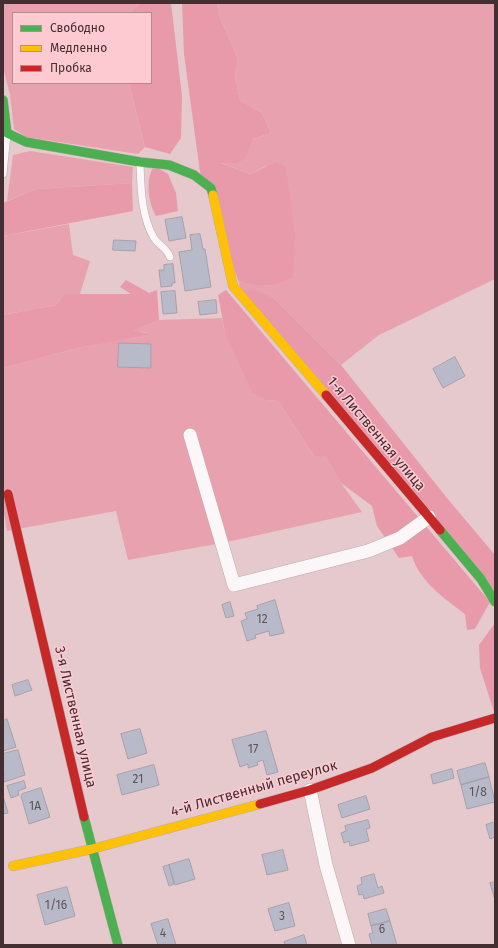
<!DOCTYPE html>
<html>
<head>
<meta charset="utf-8">
<style>
  body { margin:0 }
  #map { position:relative; width:498px; height:948px; overflow:hidden; background:#e5c9cd; font-family:"Fira Sans",sans-serif }
  canvas { display:block }
  .frame { position:absolute; inset:0; border:4px solid #432f32; pointer-events:none }
  .legend { position:absolute; left:12px; top:12px; width:140px; height:72px; box-sizing:border-box; background:#fecad2; border:1px solid #b38c92; margin:0; padding:5px 7px; list-style:none; font-size:12px; color:#432f32 }
  .legend li { display:flex; align-items:center; gap:8px; height:20px }
  .legend b { width:20px; border:1px solid #b38c92 }
</style>
</head>
<body>
<div id="map">
<canvas width="498" height="948"></canvas>
<div class="frame"></div>
<ul class="legend">
<li><b style="height:5px;background:#4caf50"></b>Свободно</li>
<li><b style="height:5px;background:#ffc107"></b>Медленно</li>
<li><b style="height:5px;background:#c62828"></b>Пробка</li>
</ul>
</div>
<script>
const g = document.querySelector('canvas').getContext('2d');
g.lineJoin = 'round';
function fillPath(path, color) { g.fillStyle = color; g.fill(path, 'evenodd'); }
function stroke(path, color, width, dash) { g.strokeStyle = color; g.lineWidth = width; g.lineCap = dash ? 'butt' : 'round'; g.setLineDash(dash || []); g.stroke(path); }
function write(font, color, halo, rows, align = 'center') {
  g.font = font + ' "Fira Sans",sans-serif'; g.lineWidth = 3; g.setLineDash([]); g.textBaseline = 'middle'; g.strokeStyle = halo; g.fillStyle = color; for (const [text, x, y, turn = 0] of rows) {
    g.save(); g.translate(x, y); g.rotate((+turn || 0) * Math.PI / 180); g.textAlign = isNaN(turn) ? turn : align; if (halo) g.strokeText(text, 0, 0); g.fillText(text, 0, 0); g.restore();
  }
}
fillPath(new Path2D(`
  M3,3H141L129,13H13V83H129L145,147L138,154L26,137L14,129L10,95L3,67Z
  M217,3H495V279L379,335L341,365L275,299L241,290L238,280L266,166L250,174L219,162L253,139L271,133L262,113L240,100L235,76L238,59L219,15Z
  M30,151L133,167L132,183L36,189L7,201L13,155Z
  M69,224L73,255L90,261L80,294H64L56,305L3,315V236Z
  M222,318L225,333L266,400L278,401L315,457L326,455L341,483L362,512L227,542L128,560L116,511L7,531L3,507V368L78,348L148,333L133,330L159,320Z`), '#e8a2af');
fillPath(new Path2D(`
  M141,3H171L182,96L181,138L170,154L145,147L129,83H151V13H129Z
  M182,3H217L219,15L238,59L235,76L240,100L262,113L271,133L253,139L245,159L237,163H221L250,174L276,162L286,167L295,235L293,277C276,287 256,288 238,280L200,172L184,54Z
  M154,166L168,174L176,193L178,211L156,216C148,202 145,180 154,166Z
  M132,183L133,211L3,236V203L36,189Z
  M126,280L149,293L157,290L159,320L134,330L150,334L78,348L3,368V315L56,305L64,294H131L120,287Z
  M226,290L490,602L475,629L467,630L465,614C444,598 420,582 412,556L399,558L377,526L372,506L341,483L326,456L315,457L278,401L266,400L252,392L225,333L218,295Z
  M241,290H256L275,299L341,365L447,498L495,555V594Z
  M495,623V715L480,668L479,645Z`), '#e99aaa');
const building = new Path2D(`
  M182,217L186,238L169,241L165,220Z
  M200,234L203,249H205L211,287L185,291L179,252L192,250L190,235Z
  M114,240L136,241L135,251L113,250Z
  M173,264L175,283H172V286L161,287L159,270H164V265Z
  M175,291L177,313L163,314L161,292Z
  M216,300L217,313L200,315L198,302Z
  M119,343L151,344V368L118,367Z
  M455,357L465,376L443,388L433,369Z
  M275,600L284,633L270,636L269,631L255,635L256,638L247,641L241,621L247,619L245,613L258,609L257,606Z
  M230,602L234,616L226,618L222,605Z
  M28,680L32,690L15,696L12,685Z
  M7,719L16,747L3,751V721Z
  M140,729L147,753L128,759L121,734Z
  M266,731L278,772L267,775L263,760L257,762L258,765L248,768V764L240,767L232,740Z
  M18,750L25,775L4,782L3,754Z
  M485,763L489,777L461,785L457,771Z
  M154,765L159,785L122,795L117,775Z
  M452,769L454,778L433,784L431,775Z
  M489,777L495,802L467,809L461,785Z
  M24,781L26,788L18,791L19,795L11,798L7,786Z
  M41,788L50,817L29,824L21,796L22,794Z
  M3,796L8,813L3,814Z
  M366,796L370,809L342,818L338,805Z
  M368,820L370,828L366,829L369,841L350,846L349,841L344,843L341,833L346,831L345,826Z
  M495,822V837L490,839L486,825Z
  M283,850L288,870L267,875L262,855Z
  M189,859L195,879L175,885L169,865Z
  M169,865L174,884L169,886L163,867Z
  M374,874L378,888L382,886L384,893L364,899L363,894L359,895L357,886L362,884L361,878Z
  M495,882V900L490,883Z
  M67,887L75,916L45,925L37,895Z
  M289,903L295,926L275,931L268,909Z
  M386,909L390,921L371,926L368,914Z
  M168,919L176,945H158L151,924Z
  M390,921L397,945H372L369,934L373,933L371,926Z
  M304,935L307,945H285L284,942Z`);
fillPath(building, '#b9bac9');
stroke(building, '#a6a0a8', 1);
const lane = new Path2D(`
  M140,164C141,188 141,216 154,238C159,246 166,247 170,257
  M3,174L7,134`);
const street = new Path2D(`
  M190,435L234,585L368,551L400,538L429,517
  M310,790L326,865L349,945`);
const fast = new Path2D(`
  M3,100L7,133L26,142L140,162L169,165L194,175L211,188L213,195
  M440,530L481,579L495,602
  M84,817L118,945`);
const slow = new Path2D(`
  M213,195L233,286L326,395
  M13,866L92,849L260,804`);
const jam = new Path2D(`
  M326,395L440,530
  M8,494L84,817
  M260,804L310,790L372,768L432,737L495,718`);
stroke(lane, '#bfaaad', 8);
stroke(street, '#bfaaad', 14);
stroke(fast, '#bfaaad', 10);
stroke(slow, '#bfaaad', 10);
stroke(jam, '#bfaaad', 10);
stroke(lane, '#fbf7f8', 7);
stroke(street, '#fbf7f8', 13);
stroke(fast, '#4caf50', 9);
stroke(slow, '#ffc107', 9);
stroke(jam, '#c62828', 9);
write('12px', '#605258', null, [
  ["12",262,620],
  ["17",253,750],
  ["21",138,780],
  ["1/8",478,793],
  ["1А",35,807],
  ["1/16",56,906],
  ["3",282,917],
  ["6",382,930],
  ["4",163,934]
]);
write('14px', '#432f32', '#fecad2', [
  ["1-я Лиственная улица",376,434,50],
  ["3-я Лиственная улица",75,717,77],
  ["4-й Лиственный переулок",254,789,-16]
]);
</script>
</body>
</html>
